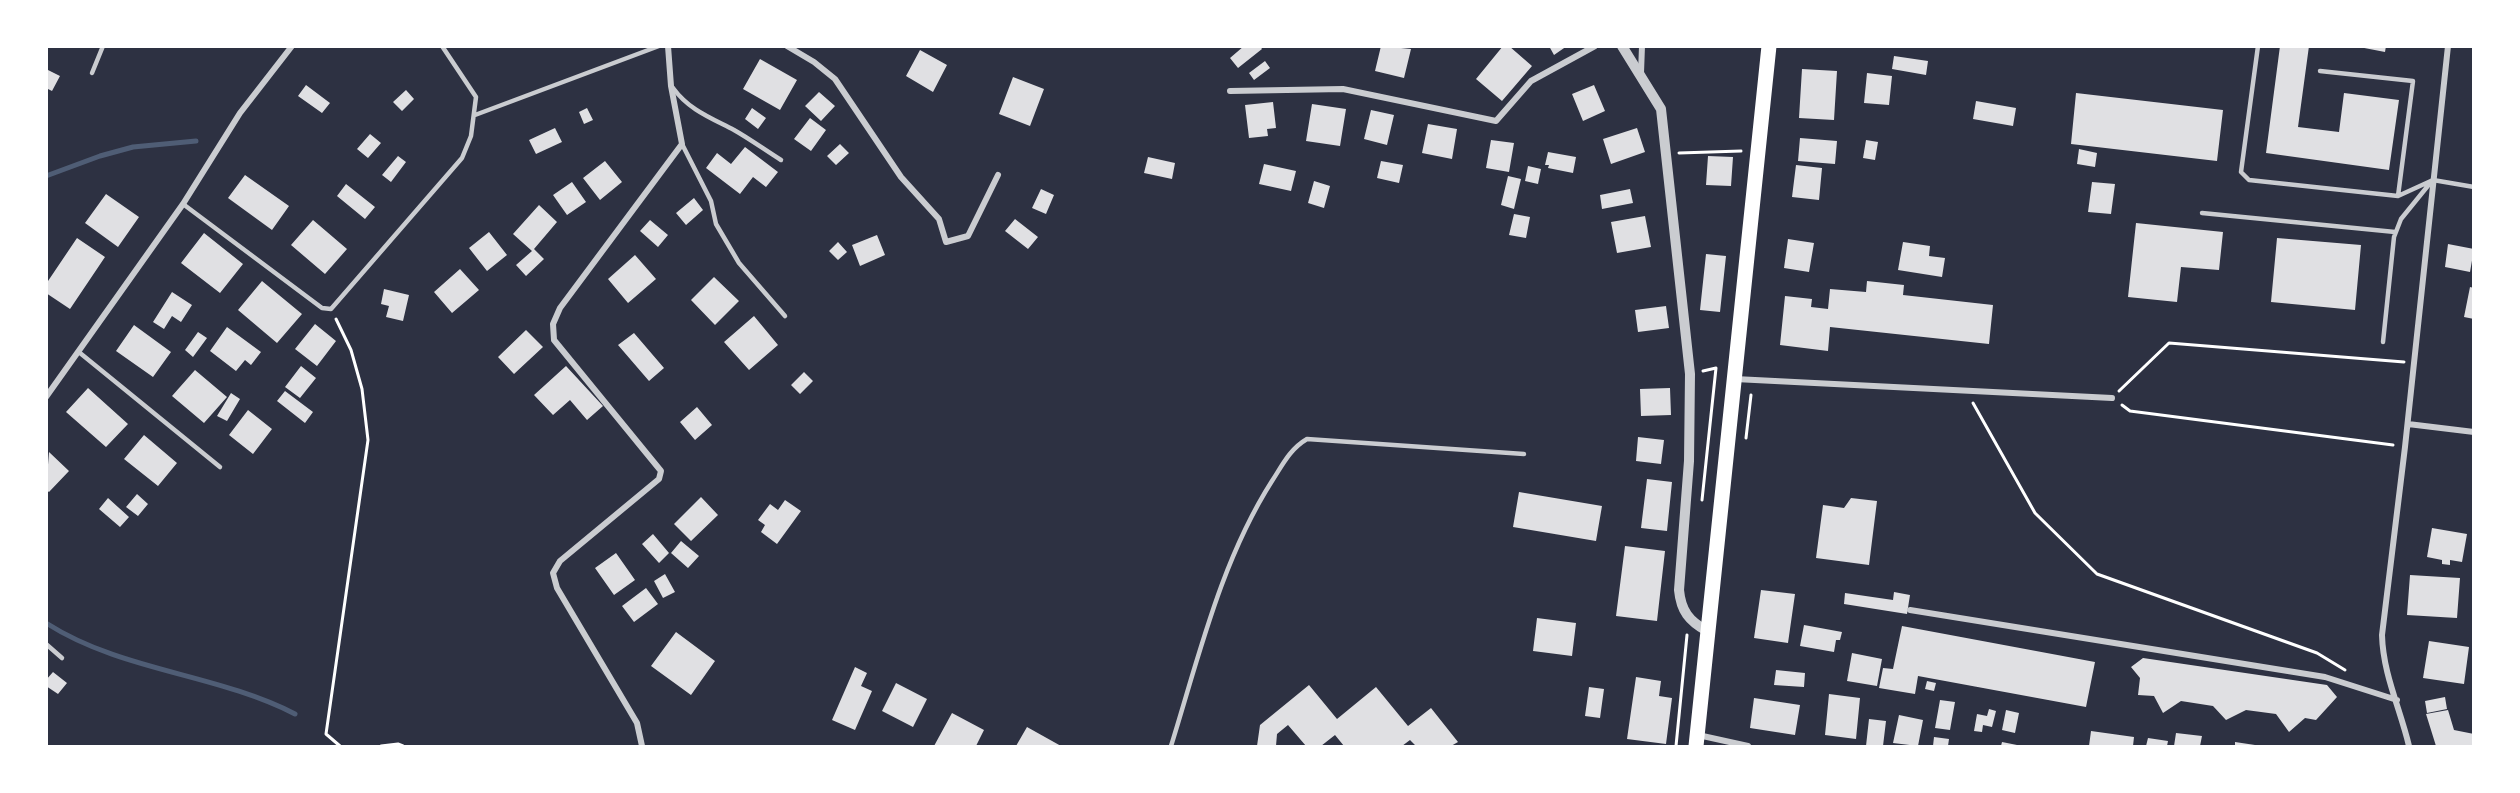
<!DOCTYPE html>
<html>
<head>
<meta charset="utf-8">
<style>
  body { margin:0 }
  #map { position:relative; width:2520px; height:793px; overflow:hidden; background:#2d3142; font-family:"Work Sans",sans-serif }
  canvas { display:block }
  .frame { position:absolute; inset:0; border:48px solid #fff; pointer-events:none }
</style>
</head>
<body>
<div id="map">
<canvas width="2520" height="793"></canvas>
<div class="frame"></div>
</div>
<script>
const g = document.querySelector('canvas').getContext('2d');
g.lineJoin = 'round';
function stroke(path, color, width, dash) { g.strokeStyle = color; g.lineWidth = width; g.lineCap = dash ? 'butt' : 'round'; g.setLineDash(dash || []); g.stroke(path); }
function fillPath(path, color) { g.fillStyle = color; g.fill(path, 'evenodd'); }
stroke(new Path2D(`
  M46,176L100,156L133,147L196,141
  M46,623C123,672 215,673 295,714`), '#4f5d75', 5);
fillPath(new Path2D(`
  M1244,46H1260L1262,49L1238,68L1230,58Z
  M1381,46L1411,49L1404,78L1375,71Z
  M1503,46H1509L1532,66L1502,101L1476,79Z
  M1549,46H1567L1554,55Z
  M2280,46H2309L2298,127L2339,132L2344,93L2399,100L2389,170L2266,153Z
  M2354,46H2386L2385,52Z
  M920,50L947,65L933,92L906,76Z
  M1894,56L1928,61L1926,75L1892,69Z
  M760,59L797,80L780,110L743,89Z
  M1265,61L1270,68L1254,80L1249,73Z
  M46,69L60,76L52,91L46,88Z
  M1802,69L1837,71L1834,120L1799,118Z
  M1867,73L1892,76L1889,105L1864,103Z
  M1013,77L1044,89L1030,126L999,114Z
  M306,85L330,103L322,113L298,96Z
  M1594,85L1605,111L1583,121L1572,94Z
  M406,90L414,99L402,111L393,102Z
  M819,92L835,106L821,121L805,106Z
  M2076,93L2223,110L2217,161L2071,144Z
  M1976,101L2016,108L2013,126L1973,119Z
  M1273,102L1276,128L1267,129L1268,136L1249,138L1245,105Z
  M1312,104L1346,109L1340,146L1306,141Z
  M587,108L593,120L584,124L579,112Z
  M752,108L766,118L758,129L745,119Z
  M1371,110L1394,115L1387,145L1364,139Z
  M810,118L826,130L811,151L794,139Z
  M1428,124L1457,129L1452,159L1422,153Z
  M555,128L562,142L536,154L529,140Z
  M1637,128L1645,152L1611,164L1603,139Z
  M370,134L381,143L368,158L357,149Z
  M1800,138L1837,141L1835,164L1798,161Z
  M1491,140L1514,143L1509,172L1486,168Z
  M1866,140L1878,142L1875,160L1863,158Z
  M840,144L849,153L836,165L827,156Z
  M745,147L778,172L766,187L753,177L740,194L706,168L717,153L731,164Z
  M2079,149L2097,153L2095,167L2077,164Z
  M1548,152L1576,157L1573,173L1548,168L1549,165H1545Z
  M398,156L406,162L391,182L382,175Z
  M1708,156L1733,157L1731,186L1706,185Z
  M1148,157L1175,163L1172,179L1144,173Z
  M605,161L622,182L600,200L583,178Z
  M1381,161L1403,165L1399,183L1377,178Z
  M1264,164L1296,171L1291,191L1259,184Z
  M1796,165L1822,168L1819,200L1792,197Z
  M1528,166L1541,169L1538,184L1525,181Z
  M245,175L289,206L272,230L228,198Z
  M1508,176L1521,179L1514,209L1501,205Z
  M1314,181L1330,186L1324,208L1308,203Z
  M572,182L586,202L567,215L553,195Z
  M2092,182L2115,184L2111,214L2088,212Z
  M346,184L375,207L365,219L337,196Z
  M1041,189L1054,195L1046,214L1032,208Z
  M1630,189L1633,203L1602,209L1600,195Z
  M106,194L139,217L118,247L85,223Z
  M694,198L703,210L686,225L676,213Z
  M539,205L557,222L534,249L544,259L526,276L516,265L532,251L513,234Z
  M1514,214L1530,217L1526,238L1509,235Z
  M1645,216L1651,247L1617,253L1611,222Z
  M1015,219L1038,237L1028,249L1005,231Z
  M313,220L347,249L325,274L291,245Z
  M650,220L668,235L658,247L640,231Z
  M2136,223L2223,232L2219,270L2181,267L2177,302L2128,297Z
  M489,232L507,255L487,271L469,248Z
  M204,233L243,264L220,293L181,263Z
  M877,235L885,255L860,266L852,245Z
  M77,238L105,257L70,309L46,293V284Z
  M2277,238L2361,245L2355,310L2271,302Z
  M1788,239L1814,243L1809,272L1784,268Z
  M838,242L847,252L838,260L829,251Z
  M1903,242L1930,246L1929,256L1945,258L1942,277L1898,270Z
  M2448,244L2474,249L2470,272L2445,267Z
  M1706,254L1726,256L1720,312L1700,310Z
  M635,255L656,279L628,303L608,279Z
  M460,269L479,290L452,313L434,292Z
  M714,277L739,301L715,325L691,300Z
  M262,281L302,314L277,343L238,310Z
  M1867,281L1904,285L1903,295L1993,305L1989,344L1830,327L1828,351L1780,345L1785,296L1812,299L1811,307L1828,309L1830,289L1866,292Z
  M2470,287L2474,288V319L2464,317Z
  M384,289L409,295L403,321L386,317L389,306L381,304Z
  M172,292L192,305L181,322L172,316L164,329L153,322Z
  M1666,306L1669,328L1638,332L1635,310Z
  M754,316L778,345L749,370L724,342Z
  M315,324L336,341L317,366L295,349Z
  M134,325L171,352L153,377L116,351Z
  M227,327L261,352L251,365L245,360L236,371L210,351Z
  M526,330L543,347L514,374L498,357Z
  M198,332L207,338L193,357L185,350Z
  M634,333L664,368L649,381L618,345Z
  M301,366L316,378L300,398L285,387Z
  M566,366L603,406L587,420L570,400L553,415L534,395Z
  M195,370L227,397L204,423L172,396Z
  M804,372L813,381L800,394L791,385Z
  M88,388L128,424L106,447L66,412Z
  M1670,388L1671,415L1641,416L1640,389Z
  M285,391L313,412L305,423L277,401Z
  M231,393L240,399L227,421L217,416Z
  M697,407L712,425L695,440L680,422Z
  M248,410L272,429L253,454L229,435Z
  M144,435L177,463L158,486L124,459Z
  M1638,437L1664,440L1661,464L1636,461Z
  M49,452L69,471L49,492L46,490Z
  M1647,479L1672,482L1667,531L1641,528Z
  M1519,492L1602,506L1596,541L1513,527Z
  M137,494L148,504L138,516L126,507Z
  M701,497L718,515L691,541L674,524Z
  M108,498L129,517L120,527L99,509Z
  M1851,498L1877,501L1869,565L1816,558L1823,505L1844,508Z
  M785,500L801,511L777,544L761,532L765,525L758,520L770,504L778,510Z
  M2432,528L2467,534L2462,562L2450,560V565L2442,564V560L2427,557Z
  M653,534L669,553L659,563L642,544Z
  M681,541L699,556L688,568L671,553Z
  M1625,546L1665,551L1657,621L1616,616Z
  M616,553L635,580L614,595L595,568Z
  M665,574L675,592L663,598L654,581Z
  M2410,575L2460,578L2457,618L2407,615Z
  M646,588L658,604L634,622L622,606Z
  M1761,590L1795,594L1788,643L1754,638Z
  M1894,592L1910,595L1907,614L1844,604L1845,593L1893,600Z
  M1537,618L1576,623L1572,656L1533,651Z
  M1804,625L1842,632L1840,640H1836L1834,652L1800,646Z
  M1902,626L2095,662L2086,707L1918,676L1915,694L1879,688L1883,668L1893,669Z
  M676,632L715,661L691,695L651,666Z
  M2429,641L2469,647L2464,684L2423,678Z
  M1852,653L1882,659L1877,686L1847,681Z
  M2143,658L2327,685L2337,697L2316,720L2305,718L2289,732L2276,714L2246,710L2226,720L2213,706L2181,701L2163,713L2154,696L2138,695L2140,678L2131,667Z
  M855,667L867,673L861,686L872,691L855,730L832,720Z
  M1776,670L1805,673L1804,687L1774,685Z
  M53,672L67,683L58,694L46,686V680Z
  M1636,677L1661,681L1659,696L1672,698L1666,744L1627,739Z
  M1927,681L1936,683L1934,691L1925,689Z
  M896,683L927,699L913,727L882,711Z
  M1309,685L1337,719L1376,687L1408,726L1431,708L1458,742L1451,746H1416L1410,740L1402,746H1344L1335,735L1321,746H1306L1288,725L1277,734L1276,746H1257L1260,725Z
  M1589,687L1604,689L1600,718L1585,716Z
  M1829,694L1860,698L1856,739L1825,735Z
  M2445,697L2447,709L2427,713L2425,701Z
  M1754,698L1800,705L1795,735L1750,728Z
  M1940,700L1955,702L1950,730L1935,728Z
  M1989,709L1996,711L1992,727L1983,725L1982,732L1974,731L1977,714L1987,716Z
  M2006,710L2019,713L2015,733L2002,730Z
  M2448,710L2454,730L2474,734V746H2436L2426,714Z
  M952,713L984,730L976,746H934Z
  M1899,715L1923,720L1918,746L1893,743Z
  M1869,719L1886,721L1883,746H1866Z
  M1027,727L1061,746H1016Z
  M2091,731L2134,737L2133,746H2089Z
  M2176,733L2202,736L2200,746H2174Z
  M1934,737L1949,739L1948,746H1933Z
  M2148,738L2168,741L2167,746H2146Z
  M2002,742L2017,745V746H2001Z
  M2235,742L2255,745L2254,746H2235Z`), '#e0e0e3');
stroke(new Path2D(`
  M1679,153L1741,151
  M336,319L351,350L362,389L368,440L326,734L340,746
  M2119,391L2169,343L2404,362
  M1973,403L2035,513L2097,574L2317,653L2345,670
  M2122,405L2130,411L2393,445
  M1746,438L1751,395
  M1702,500L1716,368L1703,371
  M381,746L398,744L403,746
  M1676,746L1687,635`), '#fff', 3);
stroke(new Path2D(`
  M2258,46L2241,172L2249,180L2398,196L2433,180L2474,187
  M2320,71L2413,81L2398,196
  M92,73L103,46
  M673,88C689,110 711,118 734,130C750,139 765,150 781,160
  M475,115L659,46
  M682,144L711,201L716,224L739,263L785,316
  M183,204L322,308L331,309L462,158L471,136L476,97L442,46
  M2202,213L2395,232
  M2383,342L2394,237L2401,219L2431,182
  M80,353L220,467
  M46,644L62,658
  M1171,746C1199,656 1221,561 1272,481C1283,464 1290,449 1307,439L1524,454`), '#caccd0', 4.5);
stroke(new Path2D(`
  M787,46L814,62L835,79L901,177L939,219L946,242L968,236L998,175
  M1641,73L1642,46
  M1230,91L1343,89L1496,121L1531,81L1595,46
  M1735,379L2112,398
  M46,397L183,204L240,113L292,46
  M2408,424L2474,432
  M1910,610L2325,677L2397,700
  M1698,735L1748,746
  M642,746L637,723L557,588L553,573L560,561L659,479L661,471L554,340L553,324L560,308L682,144L671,86L668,46
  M2409,746C2400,708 2383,674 2382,635L2405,447L2448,46`), '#caccd0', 6);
stroke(new Path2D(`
  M1622,46L1661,109L1690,374L1689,461L1679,590C1681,611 1689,621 1707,631`), '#caccd0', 10);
stroke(new Path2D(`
  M1696,746L1769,46`), '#fff', 15);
</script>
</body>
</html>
